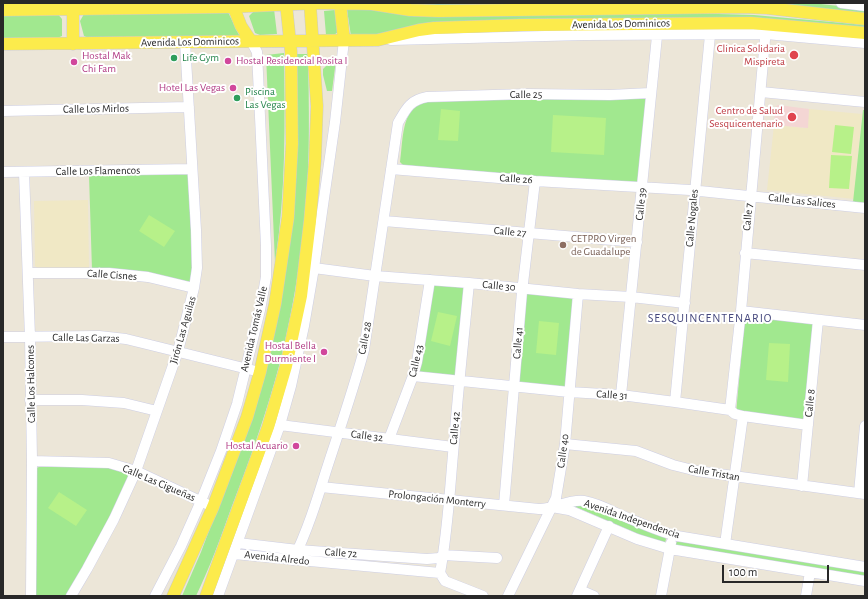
<!DOCTYPE html>
<html>
<head>
<meta charset="utf-8">
<style>
  body { margin:0 }
  #map { position:relative; width:868px; height:599px; overflow:hidden; background:#ece6d8; font-family:"Alegreya Sans",sans-serif }
  canvas { display:block }
  .frame { position:absolute; inset:0; border:4px solid #282828; pointer-events:none }
  .scale { position:absolute; left:722px; top:565px; width:107px; height:18px; box-sizing:border-box; border:2px solid #282828; border-top:0; padding-left:5px; font-size:12px; line-height:14px; white-space:nowrap; color:#282828; -webkit-text-stroke:3px #fff; paint-order:stroke }
</style>
</head>
<body>
<div id="map">
<canvas width="868" height="599"></canvas>
<div class="frame"></div>
<div class="scale">100 m</div>
</div>
<script>
const g = document.querySelector('canvas').getContext('2d');
g.lineJoin = 'round';
function fillPath(path, color) { g.fillStyle = color; g.fill(path, 'evenodd'); }
function stroke(path, color, width, dash) { g.strokeStyle = color; g.lineWidth = width; g.lineCap = dash ? 'butt' : 'round'; g.setLineDash(dash || []); g.stroke(path); }
function write(font, color, halo, rows, align = 'center') {
  g.font = font + ' "Alegreya Sans",sans-serif'; g.lineWidth = 4; g.setLineDash([]); g.textBaseline = 'middle'; g.strokeStyle = halo; g.fillStyle = color; for (const [text, x, y, turn = 0] of rows) {
    g.save(); g.translate(x, y); g.rotate((+turn || 0) * Math.PI / 180); g.textAlign = isNaN(turn) ? turn : align; if (halo) g.strokeText(text, 0, 0); g.fillText(text, 0, 0); g.restore();
  }
}
fillPath(new Path2D(`
  M809,109L862,114L854,199L767,190L774,125L807,128Z
  M88,200L89,269L39,270L35,266L34,201Z`), '#f0e8c5');
fillPath(new Path2D(`
  M778,105L809,109L808,128L774,125L775,107Z`), '#f4d6d4');
fillPath(new Path2D(`
  M465,3H812L865,9V14L434,9L411,4Z
  M274,9L277,34L260,35L255,33L249,16L254,11Z
  M375,9L683,13L754,15L865,25V31L755,20L351,36L347,10Z
  M335,10L338,32L334,35H326L324,11Z
  M56,12L62,19V36L57,38L3,39V13Z
  M228,12L240,37L91,39L84,36L80,21L84,14Z
  M284,53C285,123 286,193 275,263L266,55Z
  M297,54H308C309,106 310,157 306,208C301,261 292,315 279,366C266,414 250,460 232,506C221,537 210,567 196,596H182L201,552L242,443L270,356L286,270L296,180Z
  M332,60H336L332,91H327L323,75V69Z
  M645,96L647,99L640,182L636,185L403,165L400,162C403,143 401,116 418,104C421,102 426,101 430,99H522Z
  M863,110H865V203L853,202Z
  M188,174L191,229L192,282L92,270L89,175Z
  M433,282L467,284L458,378L419,374L417,371Z
  M527,290L574,296L567,388L517,383L524,294Z
  M745,316L814,324L804,423L736,413Z
  M39,467H108L130,475L91,554L66,596H35L34,469Z
  M571,505H586L665,537L666,539L665,543H659Z
  M678,541L865,570V577L676,546V543Z`), '#a1e88f');
fillPath(new Path2D(`
  M441,109L460,111L458,141L438,140Z
  M553,115L606,118L604,155L551,152Z
  M835,125L854,127L851,154L832,152Z
  M831,155L852,156L849,189L829,188Z
  M149,215L175,231L164,247L139,231Z
  M438,312L457,316L450,346L431,341Z
  M539,321L559,323L556,355L536,353Z
  M769,343L790,344L788,382L766,380Z
  M59,492L87,510L76,526L48,508Z`), '#b7f189');
const minor = new Path2D(`
  M841,3L865,6
  M391,40L584,35L766,34L865,43
  M761,92L865,102
  M3,111L189,107
  M391,169L535,181L690,190L865,208
  M3,172L192,169
  M24,172L30,337L32,461L31,596
  M384,221L637,242
  M745,253L865,265
  M314,268L375,276L469,283L578,294L631,297L685,303
  M28,273H109L148,277L194,288
  M741,311L865,325
  M3,337L99,336L126,339L260,372
  M413,376L569,392L621,395L675,402L730,410L735,414L743,416L808,425
  M621,395L657,36
  M30,400H82L124,403L157,411
  M675,402L710,35
  M730,410L741,311L766,28
  M280,425L453,447
  M389,439L413,376L417,362L430,280
  M565,444L636,451L673,465L697,471L865,494
  M32,461L109,463L136,471L213,507
  M802,486L818,320
  M321,487L539,509C555,509 568,499 584,501C595,503 606,508 616,513C636,521 656,531 677,536L865,567
  M859,493L865,426
  M504,505L522,292L535,181
  M552,507L569,510L637,539L670,549L865,581
  M238,543L298,550L427,559L439,558L443,555L497,558
  M725,544L743,416
  M234,554L440,573
  M293,560C307,532 317,500 326,471C339,431 353,391 364,350L398,123C406,109 410,100 427,97L527,94L610,95L650,93
  M440,573C448,530 450,486 454,443C458,390 464,336 469,283
  M440,573L445,581L483,596
  M580,590L594,596
  M71,596L87,569L114,519L136,471L178,351L194,288L197,268L196,230L185,42
  M155,596L181,546L201,501L221,451L237,404L260,310L266,277V246L257,52L251,41
  M218,596L280,425L291,386L304,326L314,268L335,122L344,40
  M508,596L556,498L565,444L578,294
  M577,596L609,526
  M661,596L671,543
  M806,596L810,572`);
const major = new Path2D(`
  M232,3L241,26L251,41
  M340,3L344,40
  M73,9V44
  M3,10L229,7L320,3L372,4L410,10L438,11L742,7L767,8L865,19
  M3,44L378,40L419,30L434,28L522,25L751,23L865,33
  M173,596L213,507L247,417L260,372L275,304L288,217L292,144L291,52L286,3
  M206,596L268,427L286,366L301,296L310,221L315,161L317,106L310,3`);
stroke(minor, '#cdcee3', 11);
stroke(major, '#cbcbcb', 13);
stroke(minor, '#fff', 10);
stroke(major, '#fceb4c', 12);
for (const [x, y, r, color] of [
  [794,55,5,"#e0444e"],
  [174,58,4,"#2e9e5b"],
  [228,61,4,"#d1479c"],
  [74,62,4,"#d1479c"],
  [233,88,4,"#d1479c"],
  [237,98,4,"#2e9e5b"],
  [792,117,5,"#e0444e"],
  [563,245,4,"#8d6e63"],
  [324,352,4,"#d1479c"],
  [296,446,4,"#d1479c"]
]) { const dot = new Path2D(); dot.arc(x, y, r, 0, 2 * Math.PI); g.fillStyle = color; g.fill(dot); stroke(dot, '#fff', 1.5); }
write('11px', '#282828', '#fff', [
  ["Avenida Los Dominicos",621,24,-1],
  ["Avenida Los Dominicos",190,42,-1],
  ["Calle 25",526,95],
  ["Calle Los Mirlos",96,109,-1],
  ["Calle Los Flamencos",98,171,-1],
  ["Calle 26",516,179,4],
  ["Calle Las Salices",802,201,6],
  ["Calle 39",641,204,-84],
  ["Calle 7",748,217,-85],
  ["Calle Nogales",692,218,-85],
  ["Calle 27",510,232,5],
  ["Calle Cisnes",112,275,4],
  ["Calle 30",499,286,5],
  ["Avenida Tomás Valle",254,329,-77],
  ["Jirón Las Aguilas",183,330,-74],
  ["Calle Las Garzas",86,338,1],
  ["Calle 28",365,338,-79],
  ["Calle 41",518,343,-85],
  ["Calle 43",416,361,-77],
  ["Calle Los Halcones",31,384,-91],
  ["Calle 31",612,395,4],
  ["Calle 8",810,403,-84],
  ["Calle 42",455,428,-85],
  ["Calle 32",367,436,7],
  ["Calle 40",563,451,-82],
  ["Calle Tristan",714,473,10],
  ["Calle Las Cigueñas",159,483,23],
  ["Prolongación Monterry",437,499,6],
  ["Avenida Independencia",632,519,19],
  ["Calle 72",341,553,4],
  ["Avenida Alredo",277,558,6]
]);
write('11px', '#be3a42', '#fff', [
  ["Clinica Solidaria",785,49],
  ["Mispireta",785,62],
  ["Centro de Salud",783,111],
  ["Sesquicentenario",783,124]
], 'right');
write('11px', '#b23c85', '#fff', [
  ["Hostal Mak",82,56,"left"],
  ["Chi Fam",82,69,"left"],
  ["Hostal Residencial Rosita I",236,61,"left"],
  ["Hotel Las Vegas",225,88],
  ["Hostal Bella",316,346],
  ["Durmiente I",316,359],
  ["Hostal Acuario",288,446]
], 'right');
write('11px', '#27864d', '#fff', [
  ["Life Gym",182,58],
  ["Piscina",245,92],
  ["Las Vegas",245,105]
], 'left');
write('11px', '#785e54', '#fff', [
  ["CETPRO Virgen",571,239],
  ["de Guadalupe",571,252]
], 'left');
g.letterSpacing = '1px';
write('12px', '#45477c', '#fff', [
  ["SESQUINCENTENARIO",710,318]
]);
g.letterSpacing = '0px';
</script>
</body>
</html>
